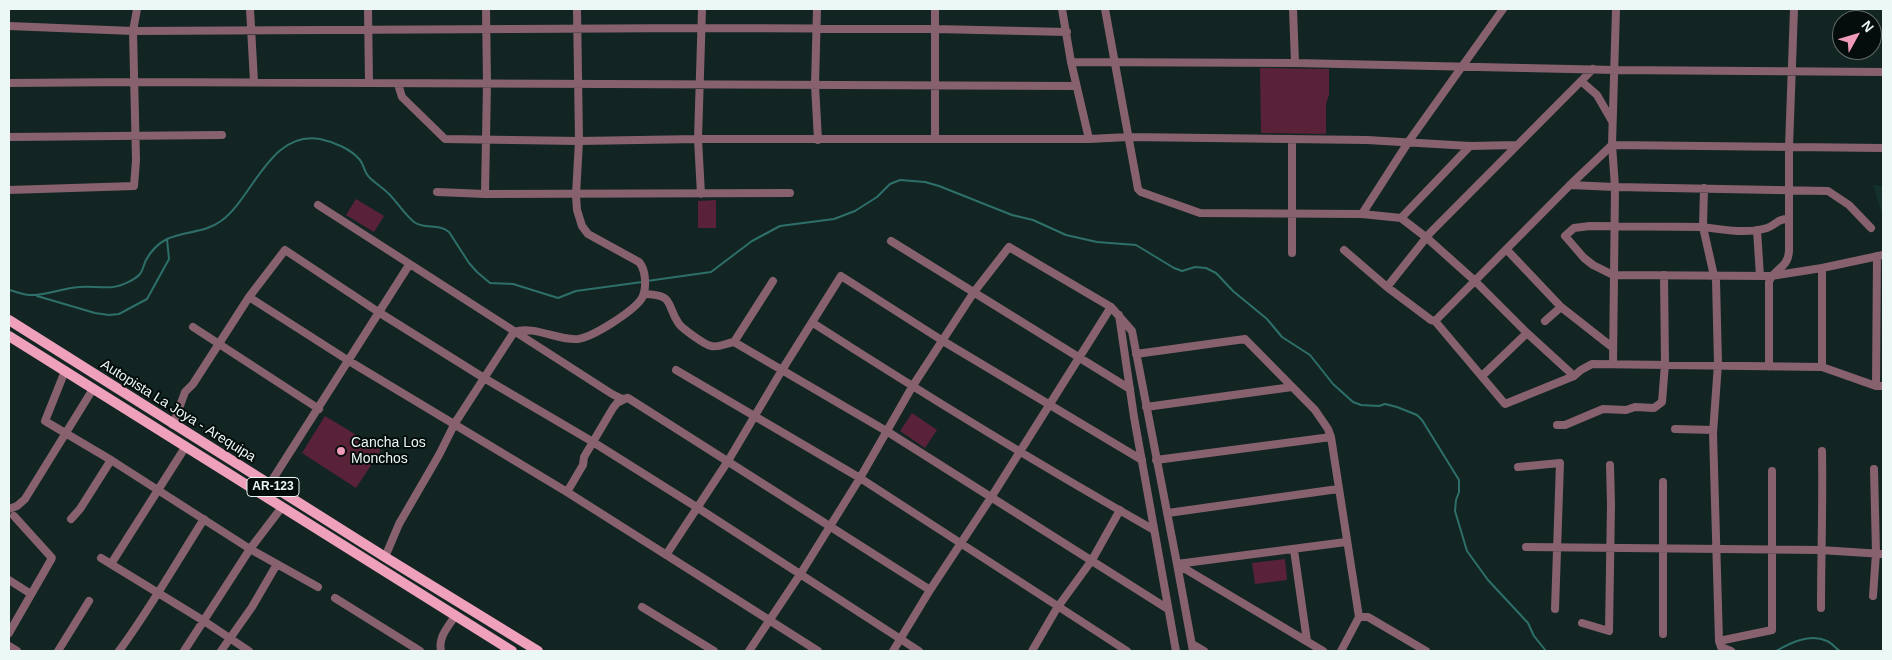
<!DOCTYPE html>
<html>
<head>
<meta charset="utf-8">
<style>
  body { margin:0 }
  #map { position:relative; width:1892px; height:660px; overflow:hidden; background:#122523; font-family:Arial,sans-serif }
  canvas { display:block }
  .frame { position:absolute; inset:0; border:10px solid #ecf8f6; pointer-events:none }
  .north { position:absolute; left:1832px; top:10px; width:50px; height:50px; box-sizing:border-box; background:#050d0c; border:1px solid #616b6a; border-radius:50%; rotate:51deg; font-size:14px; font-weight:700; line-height:20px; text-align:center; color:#ecf8f6 }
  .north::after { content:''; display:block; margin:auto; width:18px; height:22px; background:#ef9ab8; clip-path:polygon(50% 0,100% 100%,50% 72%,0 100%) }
</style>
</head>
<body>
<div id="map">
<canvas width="1892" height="660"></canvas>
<div class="frame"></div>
<div class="north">N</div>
</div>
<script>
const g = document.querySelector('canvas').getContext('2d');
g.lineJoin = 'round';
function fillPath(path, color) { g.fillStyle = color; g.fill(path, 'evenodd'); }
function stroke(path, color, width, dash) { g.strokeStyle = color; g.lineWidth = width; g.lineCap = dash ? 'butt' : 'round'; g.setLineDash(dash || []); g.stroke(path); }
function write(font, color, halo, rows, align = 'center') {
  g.font = font + ' Arial,sans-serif'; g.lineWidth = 4; g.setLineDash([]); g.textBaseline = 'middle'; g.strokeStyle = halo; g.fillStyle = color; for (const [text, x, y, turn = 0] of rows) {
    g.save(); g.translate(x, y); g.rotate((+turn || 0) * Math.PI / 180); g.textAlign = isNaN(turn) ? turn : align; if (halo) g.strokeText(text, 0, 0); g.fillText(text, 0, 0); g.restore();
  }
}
fillPath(new Path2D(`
  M1873,185L1883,186V216Z`), '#14312d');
fillPath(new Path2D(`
  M1260,68L1329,69V95L1326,104V134L1261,133Z
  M356,199L384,216L374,232L346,215Z
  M716,200V228H698V201Z
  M912,413L937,430L925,448L900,431Z
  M325,416L381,450L356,488L302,453Z
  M1285,559L1287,580L1255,584L1252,563Z`), '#5a2239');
stroke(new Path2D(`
  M647,281L711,272L752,241L780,226L834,219L855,211L877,197L890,184L900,180L925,182L939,186L1012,215L1033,220L1066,235L1097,242L1136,245L1174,268L1182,271L1195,267L1206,268L1216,273L1233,291L1267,319L1282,337L1310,355L1333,384L1353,402L1361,405L1379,406L1385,404L1397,407L1417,415L1422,420L1459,480V492L1456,500L1455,511L1467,551L1488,580L1528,623L1534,636L1546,651
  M9,290C18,292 25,296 35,295C50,294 64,288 79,287C90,286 102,288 113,287C121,286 135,280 140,274C143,270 144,264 146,260C151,251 159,243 167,239C185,231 205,233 221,221C253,198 270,130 320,139C334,142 351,149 360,160C364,165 364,172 369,177C375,183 383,188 389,194C398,203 404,214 414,222C425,230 439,223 449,232L469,263L477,272L490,283L513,284L558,298L576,291L642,282
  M37,296L95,313L109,315L119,314L147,299L169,259L167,239
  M1776,651C1790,643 1810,633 1827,641C1832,643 1835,648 1840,651`), '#2e7069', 2);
stroke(new Path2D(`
  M250,9L254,82
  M368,9L369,83
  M817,9L815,85L818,140
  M1062,9L1071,62L1089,139
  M1105,9L1138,189L1141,192L1200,213L1362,214L1401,218L1427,238L1475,281L1527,333L1574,376
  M1293,9L1295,63
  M9,26L133,31L702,28L935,29L1067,32
  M1071,62L1295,63L1615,70L1883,72
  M1581,81L1597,95L1612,121
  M9,83L133,82L1076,86
  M398,84L402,97L445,139L579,141L698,139H1089L1129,137L1367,140L1470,146L1516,145
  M9,137L222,135
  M935,139V9
  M1292,140V253
  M1570,185L1615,187L1828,191L1849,205L1871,228
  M1704,188L1703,227C1724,230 1747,234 1767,228C1778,224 1776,219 1789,219
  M9,190L134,186L136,160L133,31L137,9
  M437,192L485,194L790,193
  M485,194L487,83L486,9
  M701,194L698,139L702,9
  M318,205L612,394L622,399L628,398L930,590
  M1362,214L1409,141L1503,9
  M1401,218L1470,146
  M1757,230L1760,276
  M891,241L1130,389
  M1344,250L1387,287L1431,320L1435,321L1505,404L1574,376L1581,370L1592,364L1822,367L1876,386H1883
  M1507,250L1561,307L1612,347
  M1387,287L1430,233L1593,69
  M644,294C676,295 665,304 679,324C683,329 705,345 711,346C719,348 726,343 734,342L888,432L1168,609
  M249,297L349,361L567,492L818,651
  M1119,315L1134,417L1176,651
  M1435,321L1570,185L1612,145L1883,148
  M1545,321L1561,307
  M813,323C925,395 1038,464 1154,530
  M193,327L319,409
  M734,342L773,281
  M1136,354L1245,339L1315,410L1328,429L1331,437L1359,617L1341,651
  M1613,364L1615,187L1612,145L1616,9
  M1769,367V282C1774,268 1788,269 1789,251V147L1794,9
  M1822,367V268
  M676,370L860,478L1127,651
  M65,371L45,421L111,460L250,549L318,587
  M1482,376L1527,333
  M1876,386L1877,256
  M1146,407L1292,387
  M173,425L185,392L193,384L249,297L285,250L380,313L484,378L593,442L698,508L919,651
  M1557,425H1565L1603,409L1626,410L1635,407L1654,408L1662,402L1665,364L1664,275
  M1675,429L1713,430
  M1156,460L1331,437
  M1518,467L1560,463L1555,609
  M269,485L409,265
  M567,492L583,465L584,457L613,408L617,403L627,398
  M9,509L17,506L25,499L93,389
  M1168,513L1338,489
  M71,519L80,509L111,460
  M1526,547L1820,550L1883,554
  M1294,550L1307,641
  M666,555L728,461L782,370L841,276L943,341L1142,460
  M385,557L399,524L439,455L455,423L514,332C535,325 557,341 578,339C593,337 634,311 642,298C647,288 646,270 639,262L588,234L582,226L577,210L576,195L579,141L577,9
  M101,558L204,621L249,651
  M111,564L186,446
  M9,580L31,594
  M1873,596L1876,553L1874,469
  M335,598L420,651
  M642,607L714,651
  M1821,608C1821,556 1823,503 1822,451
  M1359,617H1368L1426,651
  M1582,623L1609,631L1611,504L1610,465
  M9,633L52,558L14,516
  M1663,634V482
  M1719,641L1772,630V471
  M1192,644L1204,651
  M9,646L17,651
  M58,651L89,601
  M119,651C150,609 176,563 204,519
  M184,651L250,549L282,507
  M221,651L252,607L277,564
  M441,651C438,637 448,627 455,616
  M749,651L801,573L860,478L912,387L974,292L1009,247L1111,307L1132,331L1177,564L1323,651
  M893,651L930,590L992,496L1111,307
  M1032,651L1057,608L1092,560L1120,510
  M1193,651L1177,564L1346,542
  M1731,651L1721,647L1719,641L1713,433L1718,364L1716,280L1714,276L1703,227L1590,226L1574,228L1565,236L1584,258L1593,265L1613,275L1771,276L1822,268L1883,255`), '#87626e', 8);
stroke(new Path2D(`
  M9,320L385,557L538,651
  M9,336L512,651`), '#efa1bc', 10);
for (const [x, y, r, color] of [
  [341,451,5,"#ef9ab8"]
]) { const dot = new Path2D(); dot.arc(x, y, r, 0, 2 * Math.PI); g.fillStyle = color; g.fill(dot); stroke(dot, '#050d0c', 2); }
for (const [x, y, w] of [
  [273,487,52]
]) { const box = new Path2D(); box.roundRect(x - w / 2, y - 9.5, w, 19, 4); g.fillStyle = '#050d0c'; g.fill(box); stroke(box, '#ecf8f6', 1); }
write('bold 12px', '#ecf8f6', null, [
  ["AR-123",273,487]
]);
write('14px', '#ecf8f6', '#050d0c', [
  ["Autopista La Joya - Arequipa",178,411,32]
]);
write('14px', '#ecf8f6', '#050d0c', [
  ["Cancha Los",351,443],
  ["Monchos",351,459]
], 'left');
</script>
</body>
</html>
